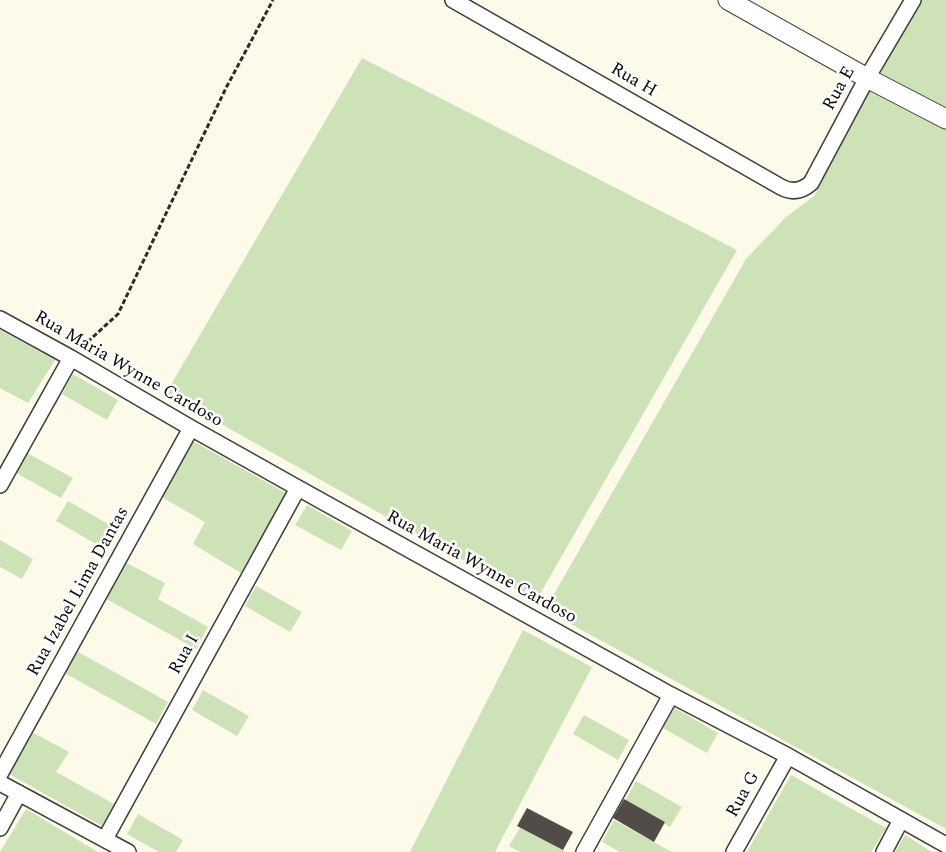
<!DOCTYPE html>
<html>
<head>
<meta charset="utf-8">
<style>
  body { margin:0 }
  canvas { display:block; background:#fdfaea }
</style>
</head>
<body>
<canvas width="946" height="852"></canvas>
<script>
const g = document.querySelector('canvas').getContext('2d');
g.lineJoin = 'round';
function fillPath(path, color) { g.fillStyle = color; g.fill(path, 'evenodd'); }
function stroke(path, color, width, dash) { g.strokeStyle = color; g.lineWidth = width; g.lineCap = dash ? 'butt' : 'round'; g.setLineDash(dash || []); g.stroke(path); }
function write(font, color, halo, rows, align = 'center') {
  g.font = font + ' Spectral,serif'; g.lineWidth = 5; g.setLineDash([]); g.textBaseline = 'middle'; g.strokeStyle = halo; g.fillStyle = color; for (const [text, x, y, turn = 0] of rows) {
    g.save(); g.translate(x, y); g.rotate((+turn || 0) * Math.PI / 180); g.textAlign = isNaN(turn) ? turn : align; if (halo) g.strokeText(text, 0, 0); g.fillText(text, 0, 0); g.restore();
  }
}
fillPath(new Path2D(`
  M922,0H946V829L545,610L746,259L786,217L814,196L867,95Z
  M362,58L737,250L536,601L166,393Z
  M0,330L55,360L28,403L0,388Z
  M73,374L118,400L107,420L62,394Z
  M191,440L286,493L241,573L193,544L205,522L158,495Z
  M27,453L73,478L61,498L16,473Z
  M68,501L113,527L101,547L56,521Z
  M307,505L352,531L341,550L295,525Z
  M0,540L33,559L22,579L0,567Z
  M123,561L165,583L158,599L208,627L196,649L101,596Z
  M256,586L302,612L290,632L245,606Z
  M523,630L592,667L495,852H410Z
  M73,649L168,702L156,724L61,671Z
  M203,690L249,716L237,736L192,710Z
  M673,707L718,733L707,753L661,727Z
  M584,715L629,740L618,760L573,734Z
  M30,731L69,752L56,772L114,804L102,826L7,773Z
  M791,775L886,828L871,852H747Z
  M636,781L682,807L670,827L625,801Z
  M26,809L98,852H0Z
  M138,814L183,840L176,852H159L127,834Z
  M614,820L672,852H620L602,842Z
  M521,826L566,852H520L509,846Z
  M905,835L932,852H895Z`), '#cde3b7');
fillPath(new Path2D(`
  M624,799L665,822L654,842L613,818Z
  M527,808L573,832L563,850L517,826Z`), '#524c48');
const minor = new Path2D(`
  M453,0L781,187C792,193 802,191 811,183L867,78L913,0
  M0,319L71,358L191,428L298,488L671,695L788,756L946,845
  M0,485L71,358
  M0,774L191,428
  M0,783L128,852
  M0,828L19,793
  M105,839L298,488
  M584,852L671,695
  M734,852L788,756
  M884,852L901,820`);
const tertiary = new Path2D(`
  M728,0L867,78L946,119`);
stroke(minor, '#3d3d3d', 18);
stroke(tertiary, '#3d3d3d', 21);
stroke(new Path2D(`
  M82,347L118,314L226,88L273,0`), '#2c2c2c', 3, [5, 2.5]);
stroke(minor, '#fff', 15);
stroke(tertiary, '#fff', 19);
write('18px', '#0a0a0a', '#fff', [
  ["Rua H",633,81,30],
  ["Rua E",840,89,-61],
  ["Rua Maria Wynne Cardoso",128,370,30],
  ["Rua Maria Wynne Cardoso",481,568,29],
  ["Rua Izabel Lima Dantas",79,592,-61],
  ["Rua I",185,655,-61],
  ["Rua G",744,795,-61]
]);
</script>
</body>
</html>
